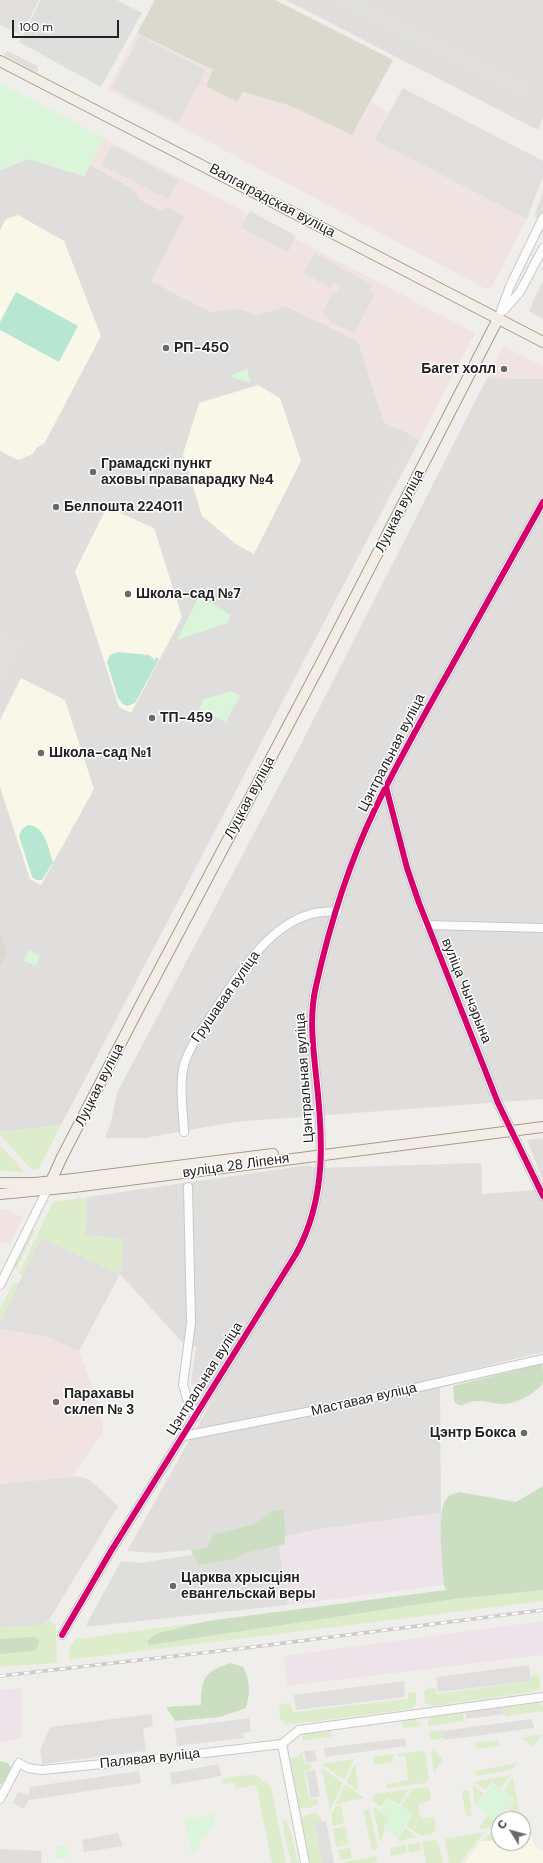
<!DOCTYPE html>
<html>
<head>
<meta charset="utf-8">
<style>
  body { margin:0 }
  #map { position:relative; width:543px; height:1863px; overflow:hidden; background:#f0eeeb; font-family:"DM Sans",sans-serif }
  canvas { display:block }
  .north { position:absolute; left:491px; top:1811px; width:40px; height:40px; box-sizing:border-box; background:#fff; border:1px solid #a7a7a7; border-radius:50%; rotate:307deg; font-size:11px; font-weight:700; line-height:16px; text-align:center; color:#222 }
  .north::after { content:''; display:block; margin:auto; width:14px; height:18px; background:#6a6968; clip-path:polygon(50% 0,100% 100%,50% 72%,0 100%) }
  .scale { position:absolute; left:12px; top:20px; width:107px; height:18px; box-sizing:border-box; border:2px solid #222; border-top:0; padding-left:5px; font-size:12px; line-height:14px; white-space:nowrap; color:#222; -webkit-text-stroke:3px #fff; paint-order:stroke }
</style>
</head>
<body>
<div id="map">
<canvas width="543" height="1863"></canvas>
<div class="north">С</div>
<div class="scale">100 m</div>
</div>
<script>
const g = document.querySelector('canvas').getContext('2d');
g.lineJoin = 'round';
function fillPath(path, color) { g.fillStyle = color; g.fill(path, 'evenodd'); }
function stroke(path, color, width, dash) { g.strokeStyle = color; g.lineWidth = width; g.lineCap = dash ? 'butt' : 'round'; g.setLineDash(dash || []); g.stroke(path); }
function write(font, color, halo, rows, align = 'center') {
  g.font = font + ' "DM Sans",sans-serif'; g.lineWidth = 3; g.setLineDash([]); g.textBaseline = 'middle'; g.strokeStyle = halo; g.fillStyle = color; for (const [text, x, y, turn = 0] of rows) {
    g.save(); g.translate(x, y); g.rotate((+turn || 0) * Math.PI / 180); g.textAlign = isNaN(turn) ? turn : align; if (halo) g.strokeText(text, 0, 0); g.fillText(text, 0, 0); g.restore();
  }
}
fillPath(new Path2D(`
  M286,0H543V117L538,130Z
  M28,159L84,176L90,165L135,190L139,199L160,210L168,207L185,216L151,281L211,312L237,308L257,315L286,306L358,341L384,422L420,439L61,1125L0,1132V170Z
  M543,280V319L529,311Z
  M487,378L543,379V1099L234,1122L145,1138H105L111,1122L117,1093L300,746Z
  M543,1138V1181L527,1140Z
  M481,1163L482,1194L534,1190L543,1184V1352L440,1377L441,1513L320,1529L278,1538L191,1550L156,1553L127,1551L215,1395L191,1383L196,1347L181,1341L120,1274L123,1239L85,1235L87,1197L309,1165L316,1168Z
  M0,1849L42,1851L41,1863H0Z`), '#dfdedc');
fillPath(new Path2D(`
  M137,33L213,70L236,102L242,92L291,106L352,135L371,102L388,112L374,140L527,219L492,286L486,289L177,125L107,90Z
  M104,138L475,333L420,439L384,422L358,341L286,306L257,315L237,308L211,312L151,281L185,216L168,207L160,210L139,199L135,189L90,165Z
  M504,346L543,366V379L487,378Z
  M0,1209H4L23,1217L10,1243H0Z
  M0,1329L47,1337L79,1351L99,1405L96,1407L103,1425V1433L73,1474L74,1476L0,1484Z`), '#f1e3e1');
fillPath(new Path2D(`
  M441,1513L444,1585L287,1605L278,1538L320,1529Z
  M543,1621V1655L287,1686L283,1656Z
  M21,1688V1738L0,1742V1690Z`), '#ede4e9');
fillPath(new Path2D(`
  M18,215L64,241L101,336L44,444L37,447L33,454L18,460L0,451V230L6,219Z
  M258,385L280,398L301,461L254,554L237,545L202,516L183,454L199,403Z
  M107,507L154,528L182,617L131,713L119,707L75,571Z
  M21,678L65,700L94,789L41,885L30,879L0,787V720Z
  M532,1836L534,1845L543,1851V1863H465L482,1841L499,1840V1843H523V1837Z`), '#f8f7e8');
fillPath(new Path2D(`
  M41,0H117L142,13L101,87L19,42Z
  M278,1538L287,1605L85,1627L121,1561L139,1563L192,1555L191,1550Z`), '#dededc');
fillPath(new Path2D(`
  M155,0H275L393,60L352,135L291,106L243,92L237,102L206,86L213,70L137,33Z
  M0,933L7,953L0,965Z`), '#d9d9cd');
fillPath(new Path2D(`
  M61,1125L38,1170H32L0,1135V1132Z
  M0,1145L25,1172L0,1171Z
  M87,1197L85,1235L124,1239L120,1274L41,1238L23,1276L19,1273L53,1202Z
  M33,1230L35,1231L16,1270L14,1266Z
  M14,1282L19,1283L0,1322V1309Z
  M447,1590L454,1599L543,1590V1601L69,1660V1648L76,1639Z
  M49,1620L56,1626L57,1663L0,1667V1627L41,1625Z
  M533,1675L539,1676L541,1686L534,1692L432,1706L425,1703L424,1691L429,1687L436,1688V1694L531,1681V1676Z
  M414,1692L416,1694V1704L411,1709L286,1725L280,1720L279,1708L282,1704L285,1703L291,1705L293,1712L408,1699V1693Z
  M538,1703L543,1707V1711L505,1716L504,1709L505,1707Z
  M461,1712L463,1714L464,1721L428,1726V1721L431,1716Z
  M414,1718L420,1723L421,1726L403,1728L402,1720Z
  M328,1729L331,1731V1737L303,1741L302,1733Z
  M442,1730L443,1738L432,1740L430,1738L428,1732Z
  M543,1734L533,1747L522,1738Z
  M499,1740V1746L476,1749L475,1743Z
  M433,1750L443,1759L434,1772L431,1753Z
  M423,1751L426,1754L429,1778L426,1783L387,1788V1784L408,1780L405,1756L399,1757L397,1754Z
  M302,1752L305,1764H309L312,1767L311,1769L304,1772L310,1799H317L318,1803C313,1808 305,1809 299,1807L297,1804L289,1758L297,1757Z
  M393,1754V1762L374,1765L373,1757Z
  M354,1759L344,1780L322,1764Z
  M355,1763L358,1790L346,1782Z
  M517,1763L513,1769L476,1776L475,1771Z
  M321,1767L343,1783L330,1810Z
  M254,1774L271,1787L286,1863H272L256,1785L236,1789L234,1782L222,1784V1779Z
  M511,1775L501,1788L492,1782L486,1790L474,1782Z
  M513,1777L520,1819L508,1810L515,1799L504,1790Z
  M345,1784L364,1798L336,1804Z
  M473,1786L484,1793L475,1806Z
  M427,1787L430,1790L431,1800L419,1804V1813L422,1819L434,1817L436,1829L432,1834L421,1836L406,1826L413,1814L401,1806L412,1789Z
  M409,1789L399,1805L388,1798L381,1807L373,1801L372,1797L375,1794Z
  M469,1790L472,1816H466L462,1791Z
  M341,1805L344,1823L333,1826L331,1816L335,1807Z
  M373,1806L390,1818L383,1829L385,1830L380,1841Z
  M369,1809L378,1848L372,1850L363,1810Z
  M316,1813L321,1817V1822L315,1824L322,1863H309L301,1820L305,1815Z
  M488,1816L498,1823L499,1822V1826L481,1829L479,1827Z
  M286,1820L291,1832L298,1863H291L282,1821Z
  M345,1826L349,1844L336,1847L333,1829Z
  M405,1828L417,1837L399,1841L398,1839Z
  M499,1830V1840L482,1841L493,1831Z
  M485,1832L460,1863H449L445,1839Z
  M435,1840L438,1843L443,1863H426L422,1842Z
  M420,1843L421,1850L409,1853L408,1844Z
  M406,1845L407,1853L391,1856L390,1848Z
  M350,1848L352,1858L340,1860L338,1850Z
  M376,1856L377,1863H340Z`), '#ddeccb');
fillPath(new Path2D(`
  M542,1364C543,1368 543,1378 543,1382C540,1391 515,1404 506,1404C488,1404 478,1396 461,1406L454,1402L453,1386Z
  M543,1486V1590L454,1599L149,1645L147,1641L159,1633L207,1621L446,1590L444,1585C443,1568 436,1512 446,1499C449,1495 454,1494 459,1492L516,1502Z
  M284,1509L285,1544L249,1552L237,1558L199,1565L191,1550L207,1548L213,1535L255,1524L272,1511Z
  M33,1637L38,1639L40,1642L35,1651L0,1654V1639Z
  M231,1663L243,1667C251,1681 250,1693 246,1708L220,1717L175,1721L166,1707L201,1705C201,1678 205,1671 231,1663Z
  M0,1761L8,1763L12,1769L5,1781L0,1785Z`), '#cbdec1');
fillPath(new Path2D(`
  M0,83L104,138L84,176L28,159L0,170Z
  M247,369L251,383L229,376Z
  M199,596L231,615L228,623L177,640Z
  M231,691L240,696L226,722L199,708L204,699Z
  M29,950L40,956L35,966L24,960Z
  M493,1784L514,1799L498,1822L477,1806Z
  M388,1799L412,1814L398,1838L384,1829L391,1818L381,1810Z
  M213,1814L214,1823L192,1855L185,1819Z
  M67,1845L69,1857L56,1859L55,1847Z`), '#daf5da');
fillPath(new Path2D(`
  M16,292L78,326L59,362L0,330V322Z
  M118,652L149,655L155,660L156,657L159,659L135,703L127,706L123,704L118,698L107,662L110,655Z
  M28,825C46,826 48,849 53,862L42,880H36L32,877L19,836L22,829Z`), '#b7e6d2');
fillPath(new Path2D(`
  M0,0H39L21,35L0,25Z
  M323,0H366L537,86L528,103Z
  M140,36L206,70L178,123L112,88Z
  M8,51L38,66L37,73L3,55Z
  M403,88L543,161V175L527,219L374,140Z
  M112,145L178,180L168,199L102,165Z
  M543,192V218L542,220L534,217Z
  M250,211L296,236L288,252L241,227Z
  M314,253L373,285L370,291L375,294L354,333L332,323L323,312L333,291L338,293L341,286L334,282L330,288L304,273Z
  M408,434L419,439L384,507L373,502Z
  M0,629L25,642L0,689Z
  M41,1238L120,1274L79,1351L47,1337L0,1329V1322Z
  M78,1476L90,1480L118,1506L49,1620L41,1625L0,1627V1484Z
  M529,1665L531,1681L438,1692L436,1677Z
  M404,1681L405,1697L296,1710L294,1695Z
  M503,1706L504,1714L466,1719L465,1710Z
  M152,1714L153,1726L143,1729L146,1751L42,1764L40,1750L50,1727Z
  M249,1718L251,1732L243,1733L244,1738L177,1746L175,1728Z
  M532,1719L534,1728L444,1740L442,1731Z
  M405,1738L406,1746L325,1757L324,1748Z
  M315,1750L317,1761L306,1763L304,1751Z
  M219,1764L221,1776L172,1785L170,1773Z
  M315,1770L320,1796L311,1798L306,1772Z
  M139,1771L141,1783L29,1800L23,1809L13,1803L18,1792L29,1795L30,1787Z
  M326,1821L334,1863H322L315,1823Z
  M118,1833L123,1846L84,1852L82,1840Z`), '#e0dfde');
const minor = new Path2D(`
  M504,310L520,292L543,248
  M498,319L510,286L543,218
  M386,787L407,868L419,903L498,1103L543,1196
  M427,925L543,928
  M184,1132C183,1110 179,1086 184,1065C190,1045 204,1027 215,1010C242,969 280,906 337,912
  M188,1187L191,1323L183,1385L187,1398L196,1416
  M0,1285L47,1190
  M184,1436L327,1408L543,1359
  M62,1635L111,1551L296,1254C327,1198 323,1137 316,1075C313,1046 309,1016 316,986C329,928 349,863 375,809C398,761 424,715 450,669C481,613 512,557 543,502
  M282,1744L299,1730L543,1697
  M282,1744L305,1863
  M0,1799L19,1763L28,1768L42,1770L154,1759L282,1744`);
const major = new Path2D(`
  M0,61L543,342
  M0,1183H35L73,1179L273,1154
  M47,1190L62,1157L139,1008L319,667L498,319
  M0,1194L74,1187L543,1127`);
stroke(minor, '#c9c8c7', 10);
stroke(major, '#a79c86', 12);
stroke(minor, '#fdfcfc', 8);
stroke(major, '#f3ede7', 10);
const rail = new Path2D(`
  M0,1676L245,1648L543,1610`);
stroke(rail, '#ccc', 3.5);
stroke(rail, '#fff', 2, [6]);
stroke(new Path2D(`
  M386,787L407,868L419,903L498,1103L543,1196
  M62,1635L111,1551L296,1254C327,1198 323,1137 316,1075C313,1046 309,1016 316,986C329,928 349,863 375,809C398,761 424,715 450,669C481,613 512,557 543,502`), '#d6006c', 6);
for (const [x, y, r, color] of [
  [166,348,4,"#6a6968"],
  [504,369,4,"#6a6968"],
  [93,472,4,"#6a6968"],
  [56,507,4,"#6a6968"],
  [128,594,4,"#6a6968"],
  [152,718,4,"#6a6968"],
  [41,753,4,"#6a6968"],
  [56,1402,4,"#6a6968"],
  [524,1433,4,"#6a6968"],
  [173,1586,4,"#6a6968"]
]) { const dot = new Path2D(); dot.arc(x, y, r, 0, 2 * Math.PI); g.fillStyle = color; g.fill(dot); stroke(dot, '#fff', 1.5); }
write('14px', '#222', '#fff', [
  ["Валгаградская вуліца",272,201,28],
  ["Луцкая вуліца",400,511,-63],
  ["Цэнтральная вуліца",392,753,-63],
  ["Луцкая вуліца",250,798,-62],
  ["вуліца Чычэрына",466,991,68],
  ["Грушавая вуліца",226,997,-55],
  ["Цэнтральная вуліца",305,1078,-94],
  ["Луцкая вуліца",100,1085,-63],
  ["вуліца 28 Ліпеня",236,1166,-8],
  ["Цэнтральная вуліца",205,1379,-58],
  ["Маставая вуліца",364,1400,-13],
  ["Палявая вуліца",150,1759,-6]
]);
write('bold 14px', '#222', '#fff', [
  ["РП-450",174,348],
  ["Багет холл",496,369,"right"],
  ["Грамадскі пункт",101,464],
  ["аховы правапарадку №4",101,480],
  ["Белпошта 224011",64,507],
  ["Школа-сад №7",136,594],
  ["ТП-459",160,718],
  ["Школа-сад №1",49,753],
  ["Парахавы",64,1394],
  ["склеп № 3",64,1410],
  ["Цэнтр Бокса",516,1433,"right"],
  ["Царква хрысціян",181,1578],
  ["евангельскай веры",181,1594]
], 'left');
</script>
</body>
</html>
